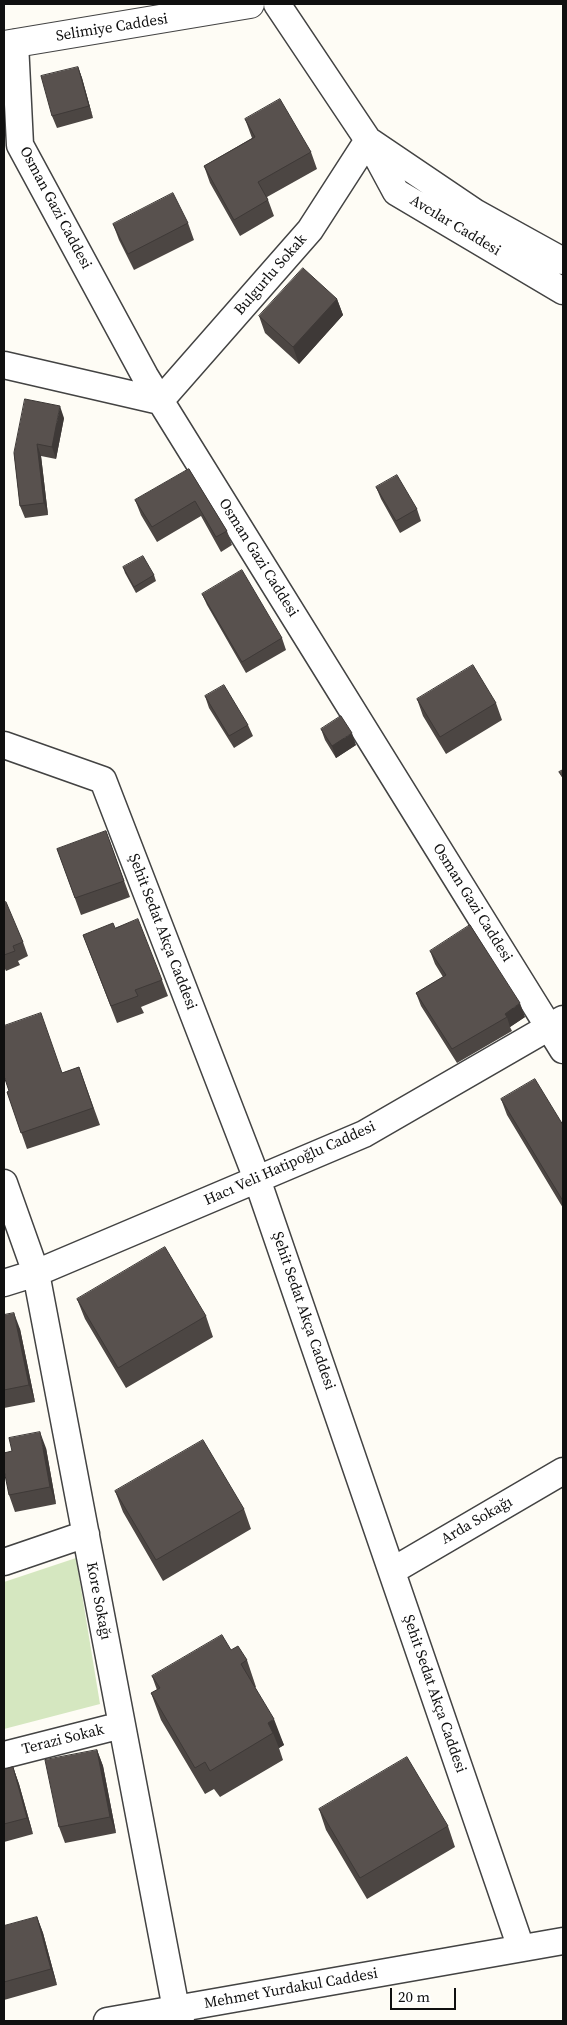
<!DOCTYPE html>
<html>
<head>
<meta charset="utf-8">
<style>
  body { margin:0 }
  #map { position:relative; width:567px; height:2025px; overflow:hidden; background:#fefcf5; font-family:"Source Serif 4",serif }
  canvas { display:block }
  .frame { position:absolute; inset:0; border:5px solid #101010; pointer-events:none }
  .scale { position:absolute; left:390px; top:1988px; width:66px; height:22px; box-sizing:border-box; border:2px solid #101010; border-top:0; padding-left:6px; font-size:15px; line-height:18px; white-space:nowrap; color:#101010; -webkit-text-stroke:4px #fff; paint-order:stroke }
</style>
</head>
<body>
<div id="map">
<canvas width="567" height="2025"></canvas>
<div class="frame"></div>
<div class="scale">20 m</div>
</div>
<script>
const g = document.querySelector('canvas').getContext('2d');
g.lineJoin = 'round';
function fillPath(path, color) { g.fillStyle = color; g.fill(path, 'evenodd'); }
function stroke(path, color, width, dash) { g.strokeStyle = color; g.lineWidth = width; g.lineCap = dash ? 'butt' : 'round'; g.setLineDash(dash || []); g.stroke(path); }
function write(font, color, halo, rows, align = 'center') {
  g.font = font + ' "Source Serif 4",serif'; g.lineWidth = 5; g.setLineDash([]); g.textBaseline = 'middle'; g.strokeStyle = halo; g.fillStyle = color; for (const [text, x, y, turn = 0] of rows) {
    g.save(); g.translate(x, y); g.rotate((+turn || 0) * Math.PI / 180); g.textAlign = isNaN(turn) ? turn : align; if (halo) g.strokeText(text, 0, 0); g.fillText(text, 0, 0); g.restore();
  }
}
fillPath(new Path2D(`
  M76,1558L100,1704L4,1729V1582Z`), '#d5e7c0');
const minor = new Path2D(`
  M277,4L368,140L396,192L563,291
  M15,43L20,145L145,376L563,1050
  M371,142L476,213L563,261
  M4,365L160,401L310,230L368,140
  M4,745L103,780L257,1179L521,1948
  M4,1183L36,1273L176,2009L181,2021
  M4,1283L36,1273L364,1134L563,1019
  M4,1562L86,1534
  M392,1571L563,1471
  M4,1755L122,1725
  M107,2021L563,1941`);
const tertiary = new Path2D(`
  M4,45L250,4`);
stroke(minor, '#434343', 29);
stroke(tertiary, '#434343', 30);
stroke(minor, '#fff', 26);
stroke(tertiary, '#fff', 28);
fillPath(new Path2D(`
  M78,67L82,78L93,118L57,128L52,116Z
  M245,119L311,152L317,169L267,197L274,216L240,236L210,183L204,166L252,138Z
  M188,223L194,240L134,270L119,240L113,224Z
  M337,299L343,315L299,364L265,333L259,316Z
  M64,418L56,459L41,456L48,515L25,518L20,506L14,453Z
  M189,469L227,531L232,545L221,552L201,516L157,542L141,515L135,500Z
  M376,487L417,509L421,521L400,533L381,499Z
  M123,567L154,575L156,581L136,593L125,573Z
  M202,594L282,638L286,650L246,673L207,605Z
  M205,696L248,725L253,736L234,748L209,708Z
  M417,699L496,703L502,720L446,754L423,716Z
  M321,729L356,745L336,758L325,740Z
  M106,831L130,897L81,915L57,849Z
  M4,903L23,942L28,956L18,961L20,965L6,971L4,967Z
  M115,928L162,980L168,996L141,1007L144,1013L117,1023L83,935Z
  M430,951L525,1017L510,1027L512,1031L457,1063L421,1006L416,993L443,977L435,964Z
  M79,1067L100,1125L27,1149L7,1092Z
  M501,1099L563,1125V1208L507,1115Z
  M77,1299L206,1316L213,1337L126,1388L85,1319Z
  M4,1315L20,1329L35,1402L4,1408Z
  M46,1448L56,1504L15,1512L9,1495L12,1451Z
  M115,1491L244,1509L251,1529L163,1581L123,1512Z
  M231,1650L247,1660L256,1687H255L284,1745L279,1748L283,1760L220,1797L214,1789L205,1794L161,1720L151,1693L157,1690L152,1676Z
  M97,1750L103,1766L116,1833L65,1843L59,1827Z
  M13,1767L19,1784L33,1834L4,1842V1770Z
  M319,1809L448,1826L455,1847L367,1899L326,1830Z
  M37,1917L43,1933L57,1985L4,2000V1926Z`), '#4c4643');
fillPath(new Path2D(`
  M78,67L82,78L93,118L89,106Z
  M337,299L343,315L299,364L293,347Z
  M60,406L64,418L56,459L52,447Z
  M37,444L41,456L48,515L44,503Z
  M352,733L356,745L336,758L332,746Z
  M520,1003L525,1017L510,1027L507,1017L505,1014Z
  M14,1313L20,1329L35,1402L29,1385Z
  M40,1432L46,1448L56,1504L50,1487Z
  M274,1719L284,1745L279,1748L273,1733L268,1723Z
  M97,1750L103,1766L116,1833L110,1817Z
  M13,1767L19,1784L33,1834L27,1818Z
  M37,1917L43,1933L57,1985L51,1969Z`), '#3e3937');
const building = new Path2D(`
  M78,67L89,106L52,116L41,76Z
  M280,99L311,152L258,182L268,200L234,220L204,166L255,137L245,119Z
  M173,193L188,223L128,254L113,224Z
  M303,268L337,299L293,347L259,316Z
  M25,399L60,406L52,447L37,444L44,503L20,506L14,453Z
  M189,469L227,531L216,537L195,501L152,527L135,500Z
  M397,475L417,509L396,521L376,487Z
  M143,556L154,575L134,587L123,567Z
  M242,570L282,638L242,662L202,594Z
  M473,665L496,703L440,737L417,699Z
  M224,685L248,725L229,736L205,696Z
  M341,716L352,733L332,746L321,729Z
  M563,770V778L559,772Z
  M106,831L124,881L75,898L57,849Z
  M6,902L23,942L13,946L15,951L4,955V903Z
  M138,919L162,980L135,990L138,996L111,1006L83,935L113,923L115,928Z
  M470,925L520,1003L505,1014L507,1017L452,1049L416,993L446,975L430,951Z
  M41,1013L62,1073L79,1067L93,1108L21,1133L7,1092L9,1091L4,1076V1026Z
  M535,1079L563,1125V1201L501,1099Z
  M165,1247L206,1316L118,1368L77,1299Z
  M14,1313L29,1385L4,1390V1315Z
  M40,1432L50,1487L9,1495L4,1470V1453L12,1451L9,1438Z
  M203,1440L244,1509L156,1560L115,1491Z
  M222,1635L231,1650L238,1646L247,1660L241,1664L274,1719L268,1723L273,1733L210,1771L205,1762L195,1768L151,1693L160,1688L152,1676Z
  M97,1750L110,1817L59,1827L45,1760Z
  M407,1757L448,1826L360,1878L319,1809Z
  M13,1767L27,1818L4,1824V1770Z
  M37,1917L51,1969L4,1982V1926Z`);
fillPath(building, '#58514e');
stroke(building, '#3e3937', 1);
write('15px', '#101010', '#fff', [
  ["Selimiye Caddesi",112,28,-9],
  ["Osman Gazi Caddesi",55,208,62],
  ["Avcılar Caddesi",455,226,31],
  ["Bulgurlu Sokak",271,275,-49],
  ["Osman Gazi Caddesi",258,558,58],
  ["Osman Gazi Caddesi",472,903,58],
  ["Şehit Sedat Akça Caddesi",162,932,69],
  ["Hacı Veli Hatipoğlu Caddesi",290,1164,-24],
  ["Şehit Sedat Akça Caddesi",303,1311,71],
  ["Arda Sokağı",477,1521,-30],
  ["Kore Sokağı",98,1601,79],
  ["Şehit Sedat Akça Caddesi",434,1694,71],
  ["Terazi Sokak",63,1740,-14],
  ["Mehmet Yurdakul Caddesi",291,1989,-10]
]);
</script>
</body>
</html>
